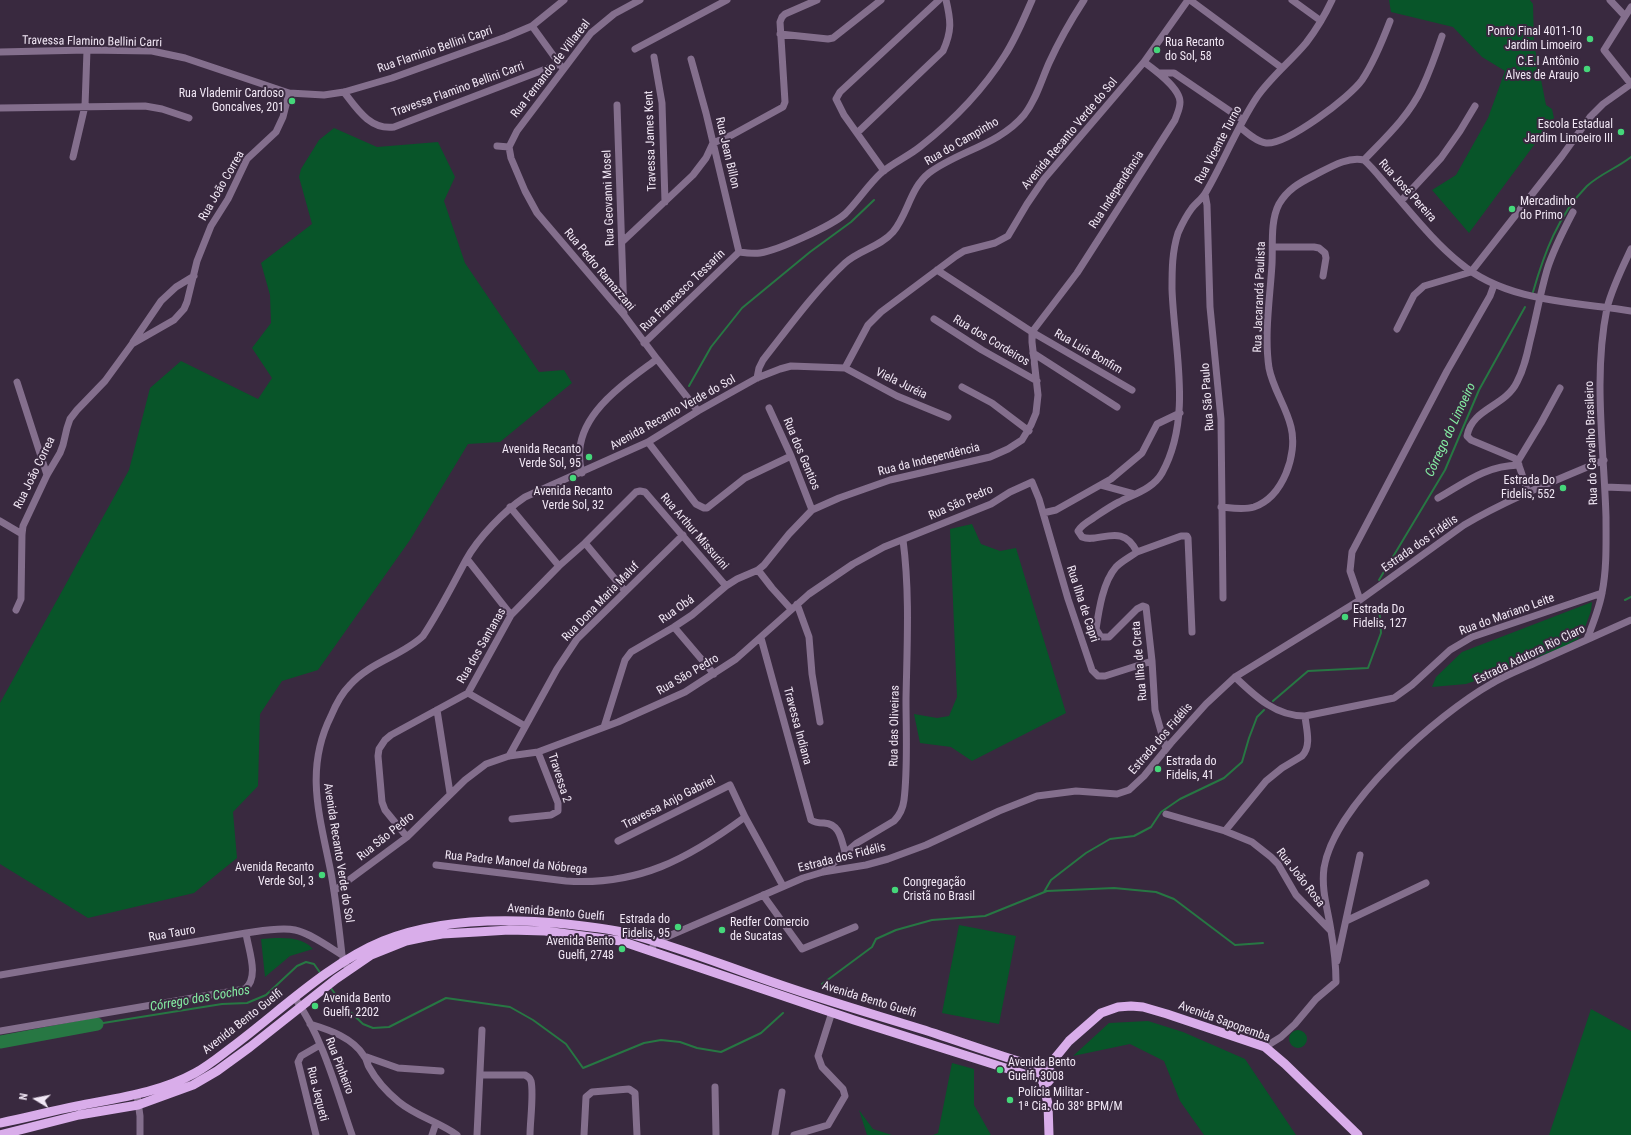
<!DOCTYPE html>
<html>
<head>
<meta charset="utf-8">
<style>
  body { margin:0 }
  #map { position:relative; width:1631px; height:1135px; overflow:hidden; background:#39293f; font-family:"Roboto Condensed",sans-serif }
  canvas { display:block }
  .north { position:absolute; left:16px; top:1079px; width:40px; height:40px; -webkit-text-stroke:3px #39293f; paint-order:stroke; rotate:280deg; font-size:11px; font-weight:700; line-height:16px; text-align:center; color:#f1e7f5 }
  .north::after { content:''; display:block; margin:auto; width:14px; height:18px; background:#f1e7f5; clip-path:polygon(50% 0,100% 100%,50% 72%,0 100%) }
</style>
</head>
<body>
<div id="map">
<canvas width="1631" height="1135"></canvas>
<div class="north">N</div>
</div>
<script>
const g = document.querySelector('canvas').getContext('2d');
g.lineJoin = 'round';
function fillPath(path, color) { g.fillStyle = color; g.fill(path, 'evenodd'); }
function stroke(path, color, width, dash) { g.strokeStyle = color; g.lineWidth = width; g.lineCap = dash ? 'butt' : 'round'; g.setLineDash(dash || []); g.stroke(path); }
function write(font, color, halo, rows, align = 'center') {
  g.font = font + ' "Roboto Condensed",sans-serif'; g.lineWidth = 4; g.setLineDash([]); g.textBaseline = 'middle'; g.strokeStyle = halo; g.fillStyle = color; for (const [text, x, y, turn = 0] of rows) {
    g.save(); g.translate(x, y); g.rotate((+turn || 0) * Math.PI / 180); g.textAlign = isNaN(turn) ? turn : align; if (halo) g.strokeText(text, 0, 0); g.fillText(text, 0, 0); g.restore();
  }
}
fillPath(new Path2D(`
  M1389,0H1530L1533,4L1534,44L1546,105L1552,109L1554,118L1469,233L1432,190L1456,175L1488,118L1505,71L1482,57L1453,27L1391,12Z
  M334,128L377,147L438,142L455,177L444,201L465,263L539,372L564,370L572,383L500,442L468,444L410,540L318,670L282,681L260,714L258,786L233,812L237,858L194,893L88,918L0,864V703L129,470L150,388L181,361L258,399L272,378L252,348L271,323L270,295L261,263L312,224L299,177L301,169L319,140Z
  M972,524L981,544L1000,551L1016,548L1066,713L972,761L951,747L920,743L914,714L937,718L949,716L957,697L950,529Z
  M1592,602L1591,611L1584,630L1578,639L1566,646L1492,675L1466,684L1432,687L1436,677L1462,652Z
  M959,925L1016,936L999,1024L942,1013Z
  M275,938C290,938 303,938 313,949L290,956L265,977L261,939Z
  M1591,1009L1631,1031V1135H1549Z
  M1148,1021L1183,1032L1245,1059L1296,1135H1204L1180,1101L1164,1061L1130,1044L1073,1056L1109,1023Z
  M1289 1039a9 9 0 1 1 18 0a9 9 0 1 1-18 0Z
  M952,1063L974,1069V1105L991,1135H933L938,1133Z
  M859,1110L873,1129L892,1135H867Z`), '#085529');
stroke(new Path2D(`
  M1533,292C1544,254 1558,215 1587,186C1600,174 1617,168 1631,157
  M689,386L711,347L742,308L810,252L851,222L874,200
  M1379,580L1445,470L1479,390L1525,307
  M1625,600L1631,597
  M1273,701L1308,671L1368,668L1381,633L1379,606
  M1044,892L1051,880L1086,853L1110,839L1134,836L1151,827L1161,812L1180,799L1224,778L1242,762L1249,738L1257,717L1264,710
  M822,984L872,947L876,939L896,930L932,920L985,916L1047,891L1114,888L1156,892L1174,899L1235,945L1263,943
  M330,987L344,1006L363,1024L373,1028L389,1027L446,998L510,1007L533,1020L566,1044L583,1068L644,1043L661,1040L680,1042L697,1048L721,1052L761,1033L783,1013
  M97,1024L222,1004L247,1003L266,995L297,966L306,962L314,964L321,974`), '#277743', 2);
stroke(new Path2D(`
  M0,1042L97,1024`), '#277743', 13);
stroke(new Path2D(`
  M1190,0L1282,68
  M1292,0L1321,21
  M1610,0L1625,16
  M1631,7L1604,50L1631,84
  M532,26L561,66
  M780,34L828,39L833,38L881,0
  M635,49L727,0
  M0,52L87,50L152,51L185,58L289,93L324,95L344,92L392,78L506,37L532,26L564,0
  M654,57L662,103L665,202
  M691,59L706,113L739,252
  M1159,73H1174L1243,120
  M344,92C357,109 370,130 394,127L559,64
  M617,105L624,315
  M0,108L145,106L162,109L189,118
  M1240,127C1247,133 1257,142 1266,143C1287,145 1350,97 1362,80C1374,62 1382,42 1390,21
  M857,133L943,51C952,31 951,21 946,0
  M713,143L732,135L783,107L785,102L780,22L782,17L785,14L817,0
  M497,146L509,147
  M73,157L85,106L87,50
  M1364,160C1385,138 1409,116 1422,88C1430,71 1436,54 1442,36
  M884,171L844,115L836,99L840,92L939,0
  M1205,194L1207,205L1210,307L1221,419L1223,598
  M1401,201L1441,158L1460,131L1475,106
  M622,242L693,175L706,158L713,143
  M1273,247H1314L1319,248L1325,253L1326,258L1323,276
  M937,270L1032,332L1132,390
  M1471,272L1562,156L1590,117L1603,104L1631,84
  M934,319L982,350L1037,381
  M1397,329L1414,295L1424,286L1471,272
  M133,342L161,301L176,287L194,276
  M644,343L739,252C746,253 753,254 760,253C779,250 831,226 845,214C858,201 868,185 881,173C894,162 909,156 921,146C954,120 983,90 1005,55C1016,38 1024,18 1032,0
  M1033,353L1117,407
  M657,359L698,411
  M845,368L897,396L948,417
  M757,378L759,368L763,360C789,327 814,292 845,263C859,250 880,247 893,232C908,214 910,188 929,173C958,151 999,145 1024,115C1036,100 1041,81 1049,63C1059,41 1071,20 1084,0
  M17,382L47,475
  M962,387L992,403L1029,431
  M769,408L791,456L812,510
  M648,442L696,504L704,508H707L745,478L791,456
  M1518,461L1541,423L1560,388
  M582,473C567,420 621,386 657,359L624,315L537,213L525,191L511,158L509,147L517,131L591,33L614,14L640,0
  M1101,485L1134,494
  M1605,487L1631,488
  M1528,492C1524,484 1520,462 1514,458L1471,440L1467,436C1472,408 1505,407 1517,382C1524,369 1527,355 1530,341C1536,318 1540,294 1547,270C1553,250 1563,231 1573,212
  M1438,498C1466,482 1485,466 1519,465
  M510,507L559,566
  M1221,507C1232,508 1244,510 1254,507C1283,497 1298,454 1291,427C1286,406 1273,389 1269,368C1264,334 1270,298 1272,264C1273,246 1270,221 1279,204C1287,190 1299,183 1313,176C1329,168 1347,156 1364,160C1374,169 1382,180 1391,190C1413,215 1434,242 1460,263C1506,302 1574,302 1631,311
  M1043,513L1056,510L1111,479L1142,453L1157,424L1180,413
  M0,521L22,534
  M585,543L625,591
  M1137,552L1181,536H1187L1188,538L1192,632
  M467,559L511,615
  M758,570L772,588L791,609
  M1360,600L1350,571L1352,552L1447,371L1490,296L1494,285
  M797,604L809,637L812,674L820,722
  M16,610L21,599L22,534L23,526L47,475L60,453L63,445L67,428L70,419L77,410L105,381L132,344L174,320L184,309L187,302L197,261L211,226L228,199L247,159L276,132L283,117L289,93
  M674,627L714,674
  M761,638L811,820C815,823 819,823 824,823C840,824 841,839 845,852
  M1587,639C1593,624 1599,609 1602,593C1607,568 1606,542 1606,517C1604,448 1593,377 1607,308C1612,288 1622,268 1631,249
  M1235,677C1255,696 1275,716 1305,716L1394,698L1412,685L1450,650L1472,637L1602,593
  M468,693L525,726
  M437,710L450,793
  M604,727L625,660L631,652L674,627L692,615L726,586L737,579L758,570L764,565L789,534L812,510L839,498L890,480L990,457L1008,449L1022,440L1031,425L1036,413L1038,395L1032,342V332L1077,273L1175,120C1177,114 1180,109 1180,102C1180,88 1155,70 1144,62
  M1166,749L1155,710L1152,661L1146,607L1143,606L1137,609L1109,637H1101L1096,629C1099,609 1103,582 1116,567C1122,561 1130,557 1137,552C1122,521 1099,544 1082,537L1078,531C1081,526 1087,522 1092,519C1101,513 1109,507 1119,502C1134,494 1153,489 1162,473C1193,417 1174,349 1172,289C1172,270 1172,252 1178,233C1182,224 1186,216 1192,208C1196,203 1203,198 1206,192C1224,161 1237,127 1257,97C1271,77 1290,62 1306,43C1316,30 1325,15 1332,0
  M509,756L557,669L577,639L683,535
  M1166,814L1225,831L1252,842L1271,857L1278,864L1296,895L1331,931
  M512,819L551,815L558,811V803L538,752
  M1225,831L1266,781L1282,768L1302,756C1312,746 1306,728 1305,716
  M407,837L385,810L382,802L378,756L379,749L385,740L391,735L468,693L511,615L559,566L585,543L636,492L640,491L645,492L726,586
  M618,841L730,785L745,817L783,886
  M436,865L566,881C638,886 688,859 745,817
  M823,872L857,843L894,821C900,815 903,808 904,800C908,767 906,732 906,699C907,646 910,593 903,540
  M334,891L407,837L465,780L486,764L509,756L538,752L618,722L685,692L736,659L809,594L853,564L884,547L991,504L1010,492L1032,482L1039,499L1068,599L1092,670L1098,676H1105L1152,661
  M763,895L802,949L855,927
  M1346,921L1426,883
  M651,950L655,942L803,878L823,872L866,865L888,859L926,845L999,811L1037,796L1076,791L1117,794L1129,790L1144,776L1171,743L1206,704L1235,677L1360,600L1464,525C1508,499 1557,480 1604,460
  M1337,961L1360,855
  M349,970L344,962L342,955C339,928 336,900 331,873C320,817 304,770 331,716C336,704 341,694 350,685C370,662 402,656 423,636C439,612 452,586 466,560C478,538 504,511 525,497L648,442L698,411L757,378L780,369L791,366L845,368L868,325L881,312L956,256L964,251L995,243L1008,236L1027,204L1044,179L1144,62L1188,0
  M0,975L246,933C261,931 280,927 295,930C310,933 329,947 342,955
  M295,998C323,1038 336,1089 352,1135
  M310,1024C330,1030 353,1038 364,1056C367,1059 367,1064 369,1067C376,1080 388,1093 399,1102C416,1116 439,1122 457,1135
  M0,1031L245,989C260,977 248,949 246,933
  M1265,1047L1281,1037L1295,1024L1316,999L1336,982C1336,965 1334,948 1331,931C1328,910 1321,890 1324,868C1334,805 1438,714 1491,684C1505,675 1522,669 1537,662C1568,648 1600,634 1631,620
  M364,1056L398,1068L441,1071
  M481,1075H525C527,1076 530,1078 531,1081C534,1094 530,1121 530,1135
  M715,1087L716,1135
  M137,1095L140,1116V1135
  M316,1135L298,1062L301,1056L320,1045
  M432,1135L436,1123
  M477,1135L482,1030
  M584,1135L586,1097L592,1092L629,1089L635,1093L637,1135
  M775,1135L782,1092
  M794,1135L828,1125L845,1096L843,1089L822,1067L818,1056L832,1012`), '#846f8d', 7);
stroke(new Path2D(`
  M1046,1069L1069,1041L1101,1013L1118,1007L1131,1006L1143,1007L1167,1014L1265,1047L1285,1064L1358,1135
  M1043,1082L1048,1104L1049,1135
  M0,1123C26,1118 51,1111 77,1106C117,1098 159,1093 195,1073C208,1066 220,1056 232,1047C279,1012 329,963 383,941C440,918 506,918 566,924C585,926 603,928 622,932C678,946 732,969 787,987C831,1002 876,1015 921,1029C962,1042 1002,1057 1044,1069H1048L1052,1073L1053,1076L1048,1082L1045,1083L1040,1079L1039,1074L1044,1069
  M0,1135L79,1115L138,1105L193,1085L217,1071L250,1047L336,979L371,955L406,941L425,937L442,934L477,932L509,930L545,931L621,941L854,1020L1040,1079`), '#d9adea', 9);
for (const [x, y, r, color] of [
  [1590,39,4,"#45d77a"],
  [1157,50,4,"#45d77a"],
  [1587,69,4,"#45d77a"],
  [292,101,4,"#45d77a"],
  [1621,132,4,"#45d77a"],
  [1512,209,4,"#45d77a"],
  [589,457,4,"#45d77a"],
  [573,478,4,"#45d77a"],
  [1563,488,4,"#45d77a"],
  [1345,617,4,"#45d77a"],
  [1158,769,4,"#45d77a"],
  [322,875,4,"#45d77a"],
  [895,890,4,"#45d77a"],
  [678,927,4,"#45d77a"],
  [722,930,4,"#45d77a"],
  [622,949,4,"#45d77a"],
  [315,1006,4,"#45d77a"],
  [1000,1070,4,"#45d77a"],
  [1010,1100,4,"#45d77a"]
]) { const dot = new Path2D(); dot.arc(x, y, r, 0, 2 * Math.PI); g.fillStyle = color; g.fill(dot); stroke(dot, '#39293f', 1.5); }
write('12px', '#f1e7f5', '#39293f', [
  ["Ponto Final 4011-10",1582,32],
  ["Jardim Limoeiro",1582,46],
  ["Rua Recanto",1165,43,"left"],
  ["do Sol, 58",1165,57,"left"],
  ["C.E.I Antônio",1579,62],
  ["Alves de Araujo",1579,76],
  ["Rua Vlademir Cardoso",284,94],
  ["Goncalves, 201",284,108],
  ["Escola Estadual",1613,125],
  ["Jardim Limoeiro III",1613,139],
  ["Mercadinho",1520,202,"left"],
  ["do Primo",1520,216,"left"],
  ["Avenida Recanto",581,450],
  ["Verde Sol, 95",581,464],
  ["Estrada Do",1555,481],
  ["Fidelis, 552",1555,495],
  ["Avenida Recanto",573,492,"center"],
  ["Verde Sol, 32",573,506,"center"],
  ["Estrada Do",1353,610,"left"],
  ["Fidelis, 127",1353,624,"left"],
  ["Estrada do",1166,762,"left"],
  ["Fidelis, 41",1166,776,"left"],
  ["Avenida Recanto",314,868],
  ["Verde Sol, 3",314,882],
  ["Congregação",903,883,"left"],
  ["Cristã no Brasil",903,897,"left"],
  ["Estrada do",670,920],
  ["Fidelis, 95",670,934],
  ["Redfer Comercio",730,923,"left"],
  ["de Sucatas",730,937,"left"],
  ["Avenida Bento",614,942],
  ["Guelfi, 2748",614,956],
  ["Avenida Bento",323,999,"left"],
  ["Guelfi, 2202",323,1013,"left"],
  ["Avenida Bento",1008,1063,"left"],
  ["Guelfi, 3008",1008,1077,"left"],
  ["Polícia Militar -",1018,1093,"left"],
  ["1ª Cia. do 38º BPM/M",1018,1107,"left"]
], 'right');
write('12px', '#f1e7f5', '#39293f', [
  ["Travessa Flamino Bellini Carri",92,42,1],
  ["Rua Flaminio Bellini Capri",435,50,-19],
  ["Rua Fernando de Villareal",551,69,-52],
  ["Travessa Flamino Bellini Carri",458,90,-20],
  ["Avenida Recanto Verde do Sol",1070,134,-50],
  ["Travessa James Kent",651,141,-92],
  ["Rua do Campinho",962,142,-30],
  ["Rua Vicente Turno",1219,145,-62],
  ["Rua Jean Billon",727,153,77],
  ["Rua João Correa",222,186,-60],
  ["Rua Independência",1117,190,-57],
  ["Rua José Pereira",1407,191,48],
  ["Rua Geovanni Mosel",609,198,-92],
  ["Rua Pedro Ramazzani",599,270,50],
  ["Rua Francesco Tessarin",683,291,-44],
  ["Rua Jacarandá Paulista",1260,297,-88],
  ["Rua dos Cordeiros",991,341,31],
  ["Rua Luís Bonfim",1088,352,30],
  ["Viela Juréia",901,384,26],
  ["Rua São Paulo",1208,397,-94],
  ["Avenida Recanto Verde do Sol",673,413,-29],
  ["Rua do Carvalho Brasileiro",1592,443,-92],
  ["Rua dos Gentios",801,454,67],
  ["Rua da Independência",929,460,-14],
  ["Rua João Correa",35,473,-64],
  ["Rua São Pedro",961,503,-24],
  ["Rua Arthur Missurini",694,532,49],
  ["Estrada dos Fidélis",1420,544,-35],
  ["Rua Dona Maria Maluf",601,602,-46],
  ["Rua Ilha de Capri",1082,604,72],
  ["Rua Obá",677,610,-35],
  ["Rua do Mariano Leite",1507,615,-20],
  ["Rua dos Santanas",482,646,-60],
  ["Estrada Adutora Rio Claro",1530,655,-26],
  ["Rua Ilha de Creta",1140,661,-95],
  ["Rua São Pedro",688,675,-30],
  ["Travessa Indiana",797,726,75],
  ["Rua das Oliveiras",895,726,-89],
  ["Estrada dos Fidélis",1161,739,-49],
  ["Travessa 2",559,778,72],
  ["Travessa Anjo Gabriel",669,803,-27],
  ["Rua São Pedro",386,837,-39],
  ["Avenida Recanto Verde do Sol",338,853,81],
  ["Estrada dos Fidélis",842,858,-14],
  ["Rua Padre Manoel da Nóbrega",516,863,6],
  ["Rua João Rosa",1300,878,52],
  ["Avenida Bento Guelfi",556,913,5],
  ["Rua Tauro",172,934,-10],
  ["Avenida Bento Guelfi",869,1000,17],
  ["Avenida Bento Guelfi",243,1022,-38],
  ["Avenida Sapopemba",1224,1022,20],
  ["Rua Pinheiro",339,1066,69],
  ["Rua Jequeti",317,1094,76]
]);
write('italic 13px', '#84eca2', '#39293f', [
  ["Córrego do Limoeiro",1451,430,-65],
  ["Córrego dos Cochos",200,999,-10]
]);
</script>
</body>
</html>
